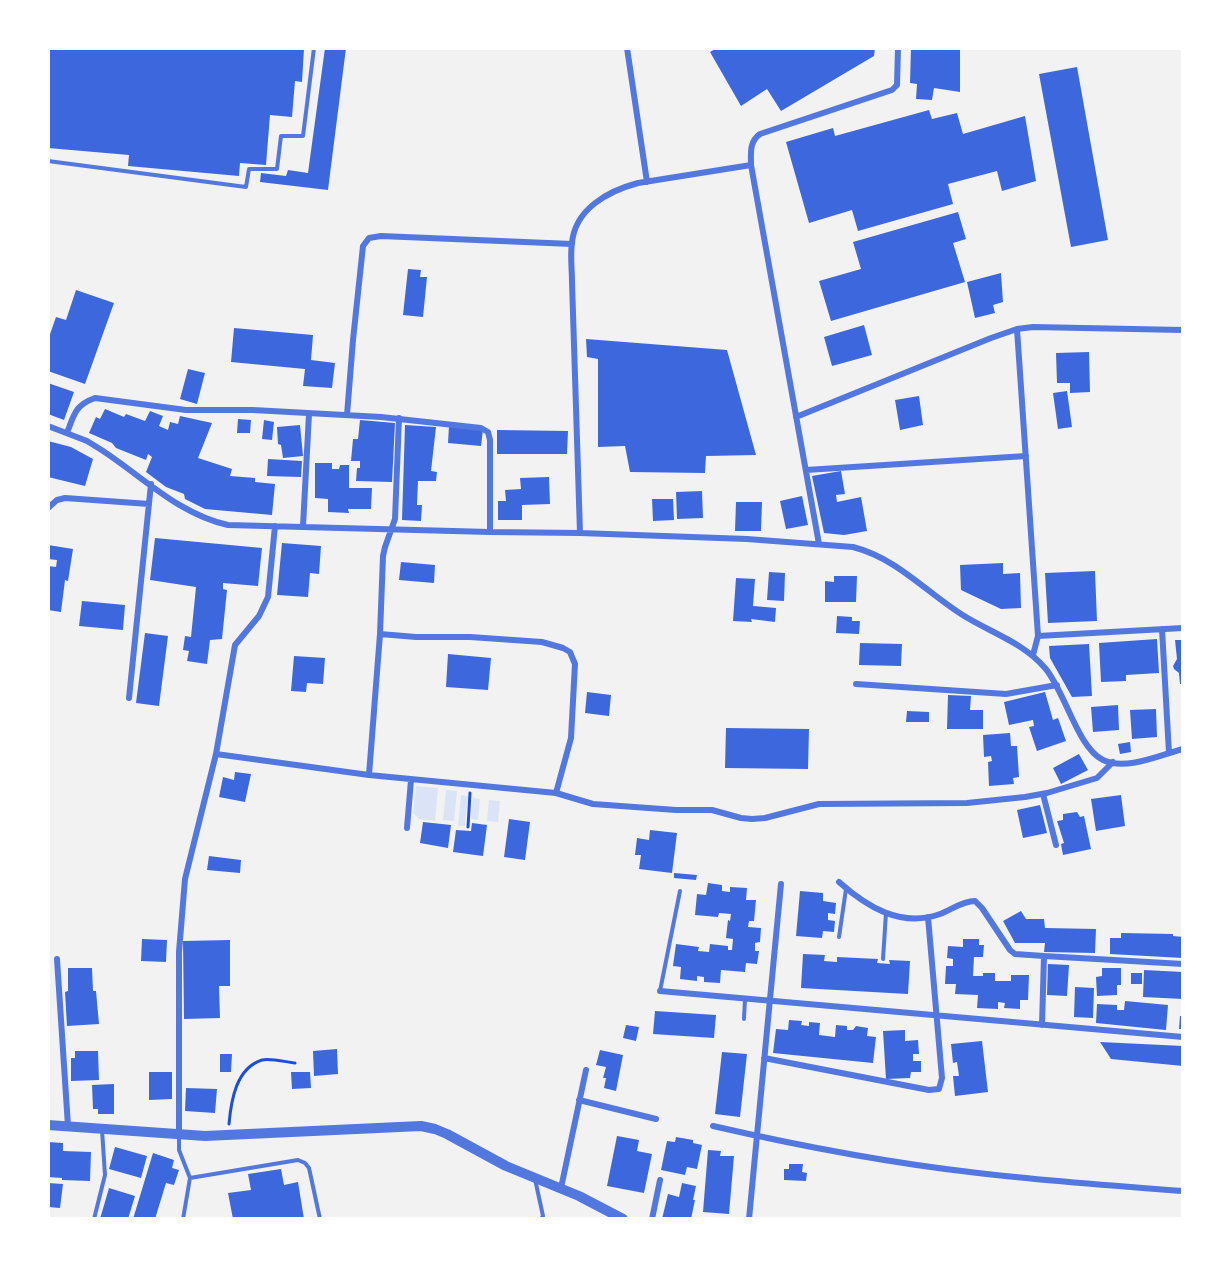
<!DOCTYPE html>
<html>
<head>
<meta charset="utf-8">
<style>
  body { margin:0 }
  #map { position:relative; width:1231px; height:1267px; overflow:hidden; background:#f2f2f2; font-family:"Nunito Sans",sans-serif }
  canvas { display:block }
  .frame { position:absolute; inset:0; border:50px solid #fff; pointer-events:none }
</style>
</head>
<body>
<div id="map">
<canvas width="1231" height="1267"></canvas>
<div class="frame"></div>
</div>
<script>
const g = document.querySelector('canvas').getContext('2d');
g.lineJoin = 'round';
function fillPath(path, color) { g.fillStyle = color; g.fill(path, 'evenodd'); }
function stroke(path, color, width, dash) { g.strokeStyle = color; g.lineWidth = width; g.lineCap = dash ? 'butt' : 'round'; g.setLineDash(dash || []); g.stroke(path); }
fillPath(new Path2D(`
  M416,786L438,788L435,821L419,819L413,813Z
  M446,790L457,791L454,821L443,820Z
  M461,795L468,796L465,826H458Z
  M473,798L480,799L478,820L471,819Z
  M489,800L500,801L498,822L487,821Z`), '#dbe4f7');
fillPath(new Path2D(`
  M48,48H295L304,49L302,82L295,81L292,117L270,115L266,165L240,163L239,176L128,166L129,155L48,148Z
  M325,48H346L328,190L260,182L261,173L286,176L288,170L308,173Z
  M717,48H875L874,56L781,111L767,89L741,106L710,52Z
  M911,48H960V92L934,88L932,100L916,99L917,84L910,83Z
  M1077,67L1108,240L1071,247L1039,74Z
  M929,110L932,119L957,113L963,134L1025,116L1036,181L1002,191L997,171L948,184L953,204L858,231L852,210L809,223L786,142L833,128L835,136Z
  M958,212L966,239L953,243L965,282L831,321L819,281L861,269L853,242Z
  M408,269L421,270L420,277H427L423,317L403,315Z
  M1001,273L1003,302L993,305L995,313L975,318L967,282Z
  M76,290L114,303L85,384L48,371V340L56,317L66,320Z
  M864,325L872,355L832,366L824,337Z
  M234,328L313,335L311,360L335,363L332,388L303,386L305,369L231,362Z
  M586,339L727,350L756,455L706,456L705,473L630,472L625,446L598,447V359L587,357Z
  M1089,352L1090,392L1070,393V383H1057L1056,353Z
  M188,369L205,373L197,404L180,399Z
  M48,383L74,392L64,420L48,414Z
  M1067,391L1072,427L1058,429L1053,393Z
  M919,396L923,425L900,430L895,400Z
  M105,409L124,417L126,414L145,421L150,411L163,416L159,426L168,430L170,422L178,424L180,416L212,423L198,458L232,469L230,476L255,478V482L275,484L272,515L205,509L185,499L184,494L166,487L146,472L152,457L148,454L146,460L116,448L112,443L89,433L96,417L100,419Z
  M238,419L251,420L250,433H237Z
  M264,420L274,422L272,440L262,439Z
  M360,420L395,423L392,482L356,481L357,468H360V461H351L353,439H358Z
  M300,425L303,456L283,458L281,445L278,444L277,427Z
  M405,425L436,427L431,471L437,472L436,481H418L417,505H422L421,521L402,520Z
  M449,426L483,429L481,446L448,443Z
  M497,430L568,431L567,454H497Z
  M48,441L71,447L93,459L85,486L48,477Z
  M268,459L302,461L301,477L267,476Z
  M315,463H332V469H339L340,465H349V488H372L371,509H348L349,513L328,512V499L315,498Z
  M841,471L845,494L836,495L837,502L861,497L867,531L844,535L824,533L812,476Z
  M549,477L550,504L522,505V520H498V501H506L505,490L521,489L520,478Z
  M702,491L703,518L677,519L676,492Z
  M802,496L808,525L786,529L780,501Z
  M652,499H673L674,520L653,521Z
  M736,502H762L761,531H735Z
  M155,538L262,548L258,586L223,583V589L227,590L222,639L210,640L207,664L187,661L189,651L183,650L185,636L191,637L196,587L150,580Z
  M282,543L321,546L319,574L310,573L308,597L277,595Z
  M48,545L73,549L68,581L65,580L61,612L48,610V566L56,567L57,560L48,559Z
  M401,562L435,565L434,583L399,580Z
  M1003,563V574L1020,573L1021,608L1001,609L961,590L960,565Z
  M1095,571L1097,621L1048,623L1045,573Z
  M769,572L785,573L784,601L767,600Z
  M834,576H857L856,602H825V581L834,582Z
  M736,578L755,579L753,606L776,608L775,622L751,619L752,622L733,621Z
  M82,601L125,605L123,630L79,626Z
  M837,616L852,617V621H860L859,634L836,633Z
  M145,633L168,636L159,706L136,703Z
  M1157,639L1159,673L1126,675V681L1101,682L1099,643Z
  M1175,640H1183V684H1180L1179,673L1174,669L1173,666L1177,659Z
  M860,643L902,644L901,666L859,665Z
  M1089,644L1092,696L1072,697L1050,658L1049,646Z
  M448,654L491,658L488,690L446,687Z
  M294,656L325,658L323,684L307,683L306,692L291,691Z
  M587,692L611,695L609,716L585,713Z
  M1045,692L1053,720L1058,718L1066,741L1037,751L1029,727L1034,726L1033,720L1009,725L1004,702Z
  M948,695L971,696L970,710H983V729H947Z
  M1118,705L1119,730L1093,732L1091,707Z
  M1156,709L1157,737L1132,739L1130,710Z
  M907,711L929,712V722H906Z
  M726,728L809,729L808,769L725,768Z
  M1010,733L1011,746H1017L1019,777L1013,778L1014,784L989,786L988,762L992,761L991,756L984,757L983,735Z
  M1130,742L1131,752L1120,754L1118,744Z
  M1079,754L1088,770L1061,784L1053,768Z
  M235,772L251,774L245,802L219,797L223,777L234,780Z
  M1121,795L1125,826L1096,831L1091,799Z
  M1040,805L1047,833L1023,838L1017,810Z
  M1077,812L1080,817L1084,816L1091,849L1063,855L1061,844L1064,843L1057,821L1063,820V814Z
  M509,819L530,822L525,860L504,857Z
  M423,822L451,825L448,848L420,843Z
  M472,823L487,825L483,856L453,852L456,830L471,831Z
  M650,830L677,833L672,873L639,869L641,855H635L637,838L649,840Z
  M209,856L241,860L240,873L207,870Z
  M674,873L697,875L696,880L674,878Z
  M708,883L722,885V891L730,892V887L747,888L746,900H756L754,921H749L748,927L761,928L760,942L755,943V951H759L757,964L746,963L745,972L721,970L720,983L704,982V977L697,976V981L680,979L681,967L673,966L676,944L699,947L698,951L709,952L710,944L728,946V950H732L733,939L726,938L728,920L730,921L731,914L719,913L718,917L695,915L697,894L706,895Z
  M800,891L823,893V901L836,903L835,914L828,913V920L835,921L834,932L823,931L822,938L796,936Z
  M1021,911L1026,919H1044L1045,928L1096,929L1095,953L1044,952L1045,943H1015L1003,921Z
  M1121,933L1173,934V936L1183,937V958L1110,954V938H1121Z
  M142,939L167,940L166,962L141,961Z
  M963,939H979V945H984L983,957H974L973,976H983V973H995V981H1011V975H1029L1028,1000H1020V1009L1004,1008L1005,1003L998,1002V1009L977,1008L978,995L955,994L956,984H945L946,966H953V959L947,958L948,946L963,947Z
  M230,940V986H219L220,1018L184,1019L183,941Z
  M803,954L825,955L824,961L837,962V957L878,959L877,963L890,964L889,960L910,961L908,994L801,988Z
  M1048,964L1069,965L1067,996L1047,995Z
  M68,968H92L93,991H96L99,1024L67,1026L65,992L68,991Z
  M1102,968H1121V985H1117V995L1097,996L1096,977L1102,976Z
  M1144,970L1183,972V999L1143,997Z
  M1131,973H1142V984H1131Z
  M1075,987L1094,988L1093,1018L1074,1017Z
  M1125,1001L1168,1005L1166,1030L1096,1023L1097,1004L1117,1005V1010H1124Z
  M655,1011L716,1015L714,1038L653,1034Z
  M1180,1016H1183V1029H1179Z
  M789,1020L802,1021L801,1025L809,1026V1022L820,1023L819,1035L835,1037L836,1025L847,1026V1030H853L856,1026L868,1028L867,1036L876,1037L873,1063L773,1053L776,1029L788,1030Z
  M626,1025L639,1027L636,1041L623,1038Z
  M905,1030V1041L918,1040L919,1054H913V1061H921V1072H911L910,1078L886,1079L883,1031Z
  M982,1041L988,1092L955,1096L953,1076H959L957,1062L953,1063L951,1044Z
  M1100,1042L1183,1046V1066L1111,1059Z
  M337,1049L338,1074L314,1076L313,1051Z
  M600,1050L623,1055L616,1091L604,1088L606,1078H603L606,1067L596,1065Z
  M75,1051H98L99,1080L71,1081V1058H75Z
  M722,1052L747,1054L740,1117L715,1114Z
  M220,1054H232L231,1072H220Z
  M149,1072H172V1099L149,1100Z
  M291,1072H310L311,1088L292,1089Z
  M114,1084V1114H98V1109H93L92,1085Z
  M186,1088L217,1089L215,1113L185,1111Z
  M617,1136L639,1140L637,1151L652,1154L644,1193L607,1186Z
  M676,1137L693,1140V1143L702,1145L697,1169L687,1167L685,1175L661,1170L667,1141L675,1142Z
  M48,1142L63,1143V1151L91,1152L90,1181L62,1180V1178L48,1177Z
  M115,1147L147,1156L141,1178L109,1169Z
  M708,1150L721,1151L720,1156H734L729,1214L703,1212Z
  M153,1153L174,1160L172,1168L179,1170L174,1185L166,1183L155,1219H133Z
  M789,1164H803L802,1172L807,1173L806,1181L784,1180V1169H789Z
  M281,1169L284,1185L298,1182L304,1219H233L228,1193L251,1190L248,1174Z
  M48,1183L63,1184L60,1208L48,1207Z
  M682,1183L696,1186L693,1200H695L691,1219H662L668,1194L679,1197Z
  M109,1188L135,1196L128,1219H100Z`), '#3d67dc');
stroke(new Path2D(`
  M468,827L470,793
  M229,1124C231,1101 236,1068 262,1060C270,1058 286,1062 295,1063`), '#1d4ed8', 3);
stroke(new Path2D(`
  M48,161L246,187L249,169H277L281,136H303L314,48
  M839,937L846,889
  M883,959L886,913
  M660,991L680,891
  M744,1019L745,999
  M179,1135V1150L190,1178L183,1219
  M190,1178L298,1160L305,1163L309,1168L320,1219
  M535,1179L543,1216L541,1219
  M94,1219L105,1175L102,1130`), '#5277de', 4);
stroke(new Path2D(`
  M627,48L647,182
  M751,165C751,153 749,142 760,134L892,90L897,85L898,48
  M1017,329L1038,636L1033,655
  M347,415L353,340L363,246L369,238L381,236L572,244
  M796,417L991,338L1017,329L1033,327L1183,330
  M399,418L395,519L385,547L383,556L380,634L369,775L556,793L593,804L676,810H712L741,818L752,819L765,818L819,804L967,803L1025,797L1047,793L1097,778L1113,762
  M48,426L87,441L100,449C142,476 178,514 228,525L490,532L580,533L747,539L853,547C896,558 925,591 961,614C989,632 1023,642 1045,668C1065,691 1077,747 1103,760C1126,771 1160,755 1183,749
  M67,433C74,415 75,405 95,398L186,410H253L381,417L481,428L488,432L490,440V532
  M806,470L1026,456
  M48,508L57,500L65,498L149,504
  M303,526L309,414
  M580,533L572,282C572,269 570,256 572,243C575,209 608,191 638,183L751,165L819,544
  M1162,629L1169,753
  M380,634L416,637H470L542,642L563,648L570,652L575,664L571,738L556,793
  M1038,636L1183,628
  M856,684L1006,694L1057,685
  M129,698L151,484
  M216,754L369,775
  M1043,794L1056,845
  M407,828L411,780
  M839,882C867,907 901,928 940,914C951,910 962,901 975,901L982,908L1010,950L1015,954L1044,956
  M57,959L68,1126
  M660,991L1183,1037
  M1042,1025L1044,956L1183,964
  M764,1058L929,1090L939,1089L942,1078L928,917
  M579,1100L656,1119
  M713,1126C800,1146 889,1163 978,1173C1046,1181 1115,1186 1183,1191
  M179,1135V952L185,879L216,754L235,645L259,616L268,597L275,526
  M561,1188L586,1070
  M652,1219L660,1180
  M749,1219L781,884`), '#5277de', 6);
stroke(new Path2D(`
  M48,1125L205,1136L421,1126L435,1129L447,1134L506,1166L579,1196L623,1219`), '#5277de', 10);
</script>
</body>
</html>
